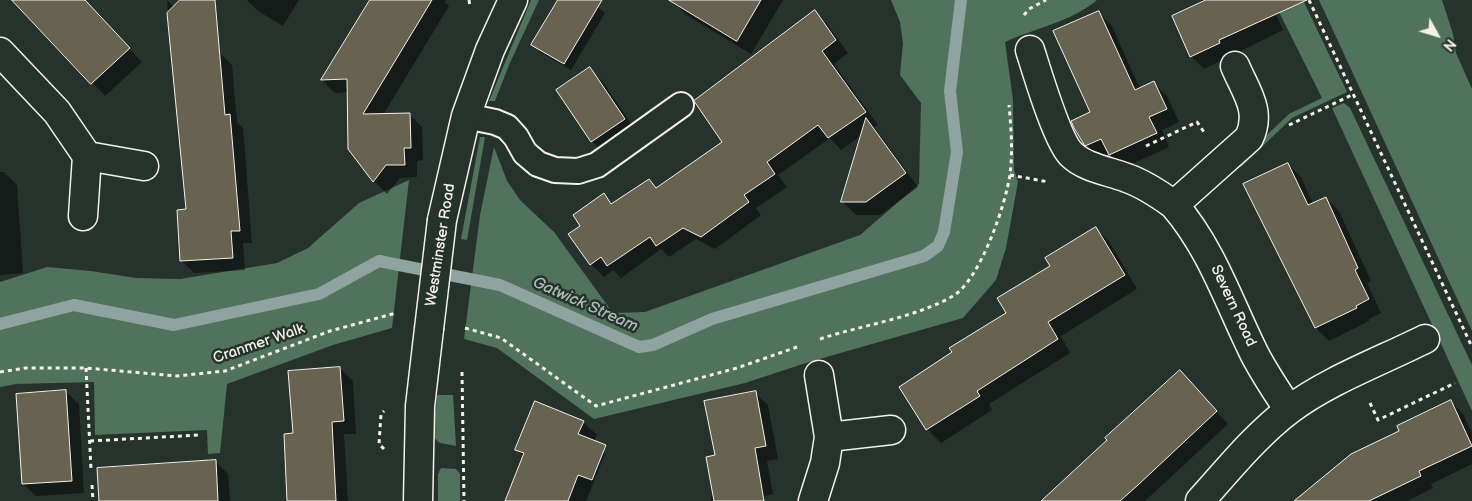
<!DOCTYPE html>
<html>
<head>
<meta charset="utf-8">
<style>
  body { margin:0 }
  #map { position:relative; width:1472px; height:501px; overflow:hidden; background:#26332d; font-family:"Balsamiq Sans",sans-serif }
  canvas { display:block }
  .north { position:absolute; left:1412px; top:10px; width:50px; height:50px; -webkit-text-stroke:4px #26332d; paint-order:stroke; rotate:129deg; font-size:14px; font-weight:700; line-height:20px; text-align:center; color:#f4f1e8 }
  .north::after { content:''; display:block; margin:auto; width:18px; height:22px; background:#f4f1e8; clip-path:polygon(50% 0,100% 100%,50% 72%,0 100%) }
</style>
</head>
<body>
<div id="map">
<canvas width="1472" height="501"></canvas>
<div class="north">N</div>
</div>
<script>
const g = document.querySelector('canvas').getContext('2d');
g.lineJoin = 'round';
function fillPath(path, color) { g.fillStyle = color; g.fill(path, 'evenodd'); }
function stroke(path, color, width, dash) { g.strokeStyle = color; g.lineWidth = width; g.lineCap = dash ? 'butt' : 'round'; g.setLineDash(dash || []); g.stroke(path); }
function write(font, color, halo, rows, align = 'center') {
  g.font = font + ' "Balsamiq Sans",sans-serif'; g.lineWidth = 5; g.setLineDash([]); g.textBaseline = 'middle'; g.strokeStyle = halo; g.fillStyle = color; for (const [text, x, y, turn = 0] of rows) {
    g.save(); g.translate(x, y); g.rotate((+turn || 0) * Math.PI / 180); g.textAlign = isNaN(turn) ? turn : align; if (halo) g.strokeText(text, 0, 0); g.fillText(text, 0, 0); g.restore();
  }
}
fillPath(new Path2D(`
  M531,0H539L509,65L495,101H489Z
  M891,0H1097C1071,22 1035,28 1005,42L1013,100L1014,170L1018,182L1006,248L996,280L963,318L809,362L745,383L594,419L497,348L464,339L480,215L494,147L507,181L520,200L554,232L613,313L645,312L860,235L919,184L921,103L900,75L903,43L900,22Z
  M1273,0H1303L1347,92L1292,118L1241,167L1235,165L1289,114L1322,98Z
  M1319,0H1442L1453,34L1456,53L1472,89V331Z
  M1344,103L1350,108L1472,365V411L1332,108Z
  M480,137H485L467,240L461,239Z
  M409,180L392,328L333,345L227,384L220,453L208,454L207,430L95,435L94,382L16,384L0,387V282L47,267L91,271L136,278L180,279L277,263L308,248L359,203Z
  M437,395H453L456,446L440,443L433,437Z
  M441,468L456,469L460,474V501H438V474Z`), '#51725c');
fillPath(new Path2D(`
  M16,0H84L142,62L105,96Z
  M167,0L232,65L237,122L243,128L252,243H243L245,270L194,273L181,260L188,211Z
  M247,0H299L283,26L258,11Z
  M372,0H446L445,2L449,6L383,115L409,114L422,127L423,160L417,161V177L400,178L387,194L374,181L350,149L348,92L335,93L322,80Z
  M559,0H589L605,13L571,70L540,52L533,44Z
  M672,0H783L751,54L685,14Z
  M1202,0H1270L1283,30L1204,69L1191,56Z
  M815,12L827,24L848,53L834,64L878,125L874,127L918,187L880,215H856L843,202L862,135L841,150L830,138L778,175L787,187L756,208L761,215L715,249L696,239L669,257L661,249L621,278L613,270L604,277L591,264L570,234L582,226L604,195L613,205L649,180L658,189L724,142Z
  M1099,13L1112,26L1140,89L1154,83L1167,96L1179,122L1162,130L1169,147L1123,168L1109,154L1100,158L1084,143L1091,112Z
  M589,69L603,82L637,132L605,155L592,141Z
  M1288,164L1301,177L1313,204L1326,198L1339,211L1371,281L1367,283L1381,313L1369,319V321L1329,341L1316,328L1245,184Z
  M0,172H4L17,185L23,273L0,275Z
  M1095,228L1109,241L1137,289L1061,336L1070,353L989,404L992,410L941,443L927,429L900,387L954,353L1007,313L1051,266Z
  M339,368L353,381L356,434H344L348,501H285V499H288L295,434Z
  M1180,372L1228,424L1145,501H1040Z
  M66,392L79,404L84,493L36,496L23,484Z
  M755,393L768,405L778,459L767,461L773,494L765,496L764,501H711L716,456Z
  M1450,401L1463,414L1472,433V464L1431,484L1433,488L1407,501H1296Z
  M583,422L597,435L593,442L605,454L586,501H507L524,457L517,450Z
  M215,461L228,474L230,501H101Z`), '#0007');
stroke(new Path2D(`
  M0,324L74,305L174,325L319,294L379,261L500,285L639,347L653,345L712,319L924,256L938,246L944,232L957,152L950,91L961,0`), '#8fa3a1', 12);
const building = new Path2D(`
  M12,0H85L130,48L91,84Z
  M180,0H215L225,115L230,114L240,231H231L233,258L180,261L177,210L186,209L167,13Z
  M370,0H432L363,114L410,113L411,148H404L405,165H386L373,182L348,149L347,79L321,80Z
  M558,0H602L564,64L531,45Z
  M669,0H761L737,41Z
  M1206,0H1307L1219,40L1220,43L1190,57L1172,16Z
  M815,10L836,40L822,51L866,112L828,138L818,125L767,162L775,174L744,195L749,202L701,237L683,228L656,246L650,237L607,266L601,257L590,265L568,234L580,226L573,215L604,193L611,204L649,179L656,188L722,142L694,101Z
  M1099,11L1135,90L1154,81L1167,109L1149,117L1157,133L1109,155L1101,139L1085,146L1074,128L1071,121L1090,112L1053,31Z
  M590,67L625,119L591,142L556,90Z
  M866,118L906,173L866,202H841Z
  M1288,163L1308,205L1326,197L1358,268L1355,270L1369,299L1356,306L1357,308L1315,328L1243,184Z
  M1096,227L1125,275L1048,322L1058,339L977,391L980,396L926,430L899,387L952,352L949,348L1006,313L997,298L1050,266L1045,258Z
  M340,367L344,421L332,422L336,501H287L284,434L293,433L288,371Z
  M1180,370L1217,411L1138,485L1120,501H1041L1107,440L1105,438Z
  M66,390L72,481L22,484L16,394Z
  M756,391L766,446L755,448L764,501H714L706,457L715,455L704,401Z
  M1451,400L1472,446L1419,471L1421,476L1369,501H1294L1351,454L1399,431L1397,426Z
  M535,401L584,421L578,434L606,445L592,480L578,475L568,501H505L524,453L515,450Z
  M216,460L218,501H99L97,468Z`);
fillPath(building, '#686250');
stroke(building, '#f4f1e8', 1);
const lane = new Path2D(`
  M466,116L495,122L507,127L516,137L525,153L538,164L555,170L578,171L597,165L681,105`);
const street = new Path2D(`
  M1030,50C1037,72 1057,140 1071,154C1085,168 1109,171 1127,178C1144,184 1159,194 1174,205L1249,138C1262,111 1246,92 1235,66
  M0,52L57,112L87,156
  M1174,205C1212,249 1229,303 1255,355C1265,374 1277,392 1289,410
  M83,216L87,156L144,166
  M442,220L466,116L490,50L513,0
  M819,375L829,437L891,430
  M418,501L420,406L429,329
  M813,501L825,463L829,437
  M1200,501C1228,470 1255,436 1289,410C1327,381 1381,361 1425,339`);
stroke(lane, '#f4f1e8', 28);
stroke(street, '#f4f1e8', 31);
stroke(new Path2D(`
  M469,0L470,7
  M1309,0L1472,347
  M1024,15L1029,9L1046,0
  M1289,125L1354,94
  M1146,146L1197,122L1204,132
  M1010,175L1049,182
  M465,328L501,338L596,406L737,368L797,347
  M820,339C862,325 915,318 953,296C980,280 1006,204 1010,174C1013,151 1011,128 1009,105
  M86,368L91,469
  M0,372L26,368H86L177,376L225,371L330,331L396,313
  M462,372L464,501
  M1370,403L1378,420L1455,383
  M90,441L200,435
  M384,449L379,444L381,414L384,411
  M92,485L93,501`), '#f4f1e8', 3, [4, 4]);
stroke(lane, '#26332d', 24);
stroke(street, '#26332d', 28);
const streetBridge = new Path2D(`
  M429,329L442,220`);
stroke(streetBridge, '#f4f1e8', 31, []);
stroke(streetBridge, '#26332d', 28);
write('15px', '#f4f1e8', '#26332d', [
  ["Westminster Road",441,245,-81],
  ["Severn Road",1233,306,65],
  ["Cranmer Walk",259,344,-19]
]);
write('italic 16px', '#b0bdb8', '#26332d', [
  ["Gatwick Stream",585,305,24]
]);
</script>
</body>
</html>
